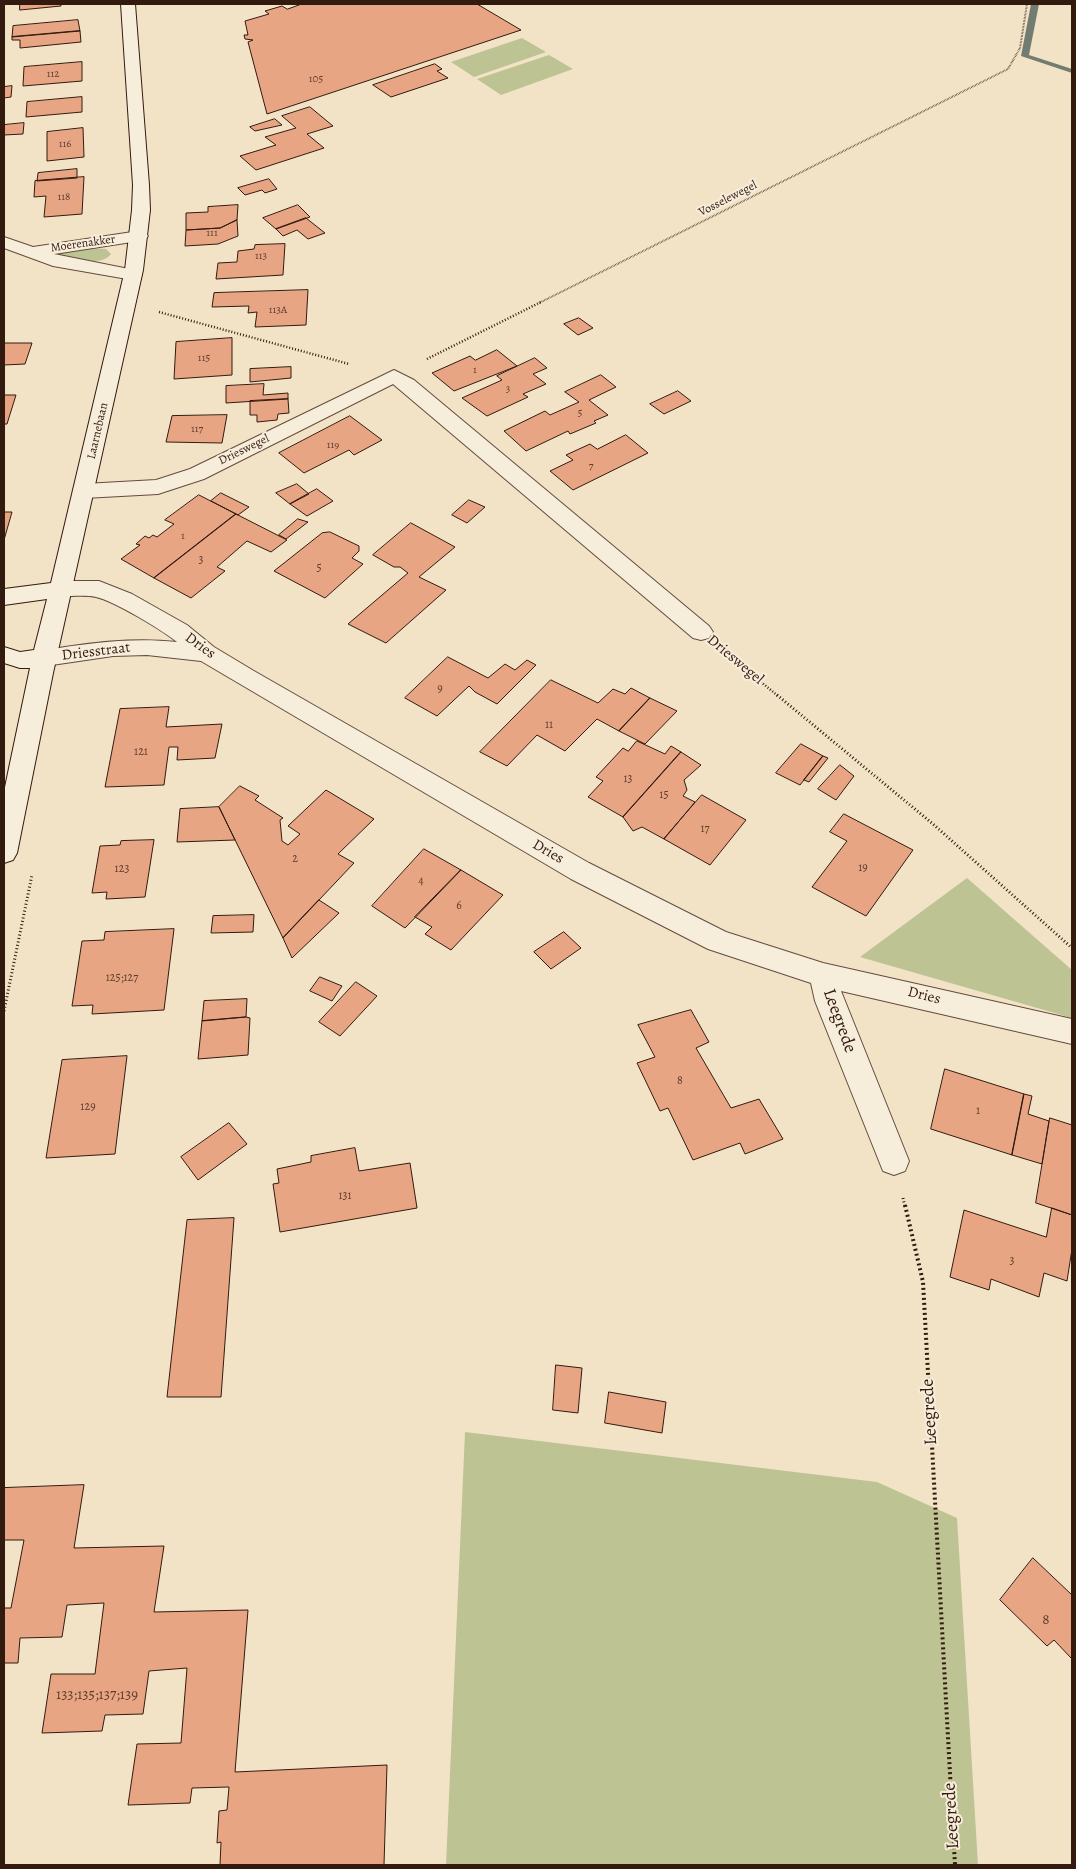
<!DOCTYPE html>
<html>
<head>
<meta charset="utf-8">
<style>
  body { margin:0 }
  #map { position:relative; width:1076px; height:1869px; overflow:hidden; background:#f2e3c7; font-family:Alegreya,serif }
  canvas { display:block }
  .frame { position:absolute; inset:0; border:5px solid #331a0f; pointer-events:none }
</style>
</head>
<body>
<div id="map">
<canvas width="1076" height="1869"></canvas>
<div class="frame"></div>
</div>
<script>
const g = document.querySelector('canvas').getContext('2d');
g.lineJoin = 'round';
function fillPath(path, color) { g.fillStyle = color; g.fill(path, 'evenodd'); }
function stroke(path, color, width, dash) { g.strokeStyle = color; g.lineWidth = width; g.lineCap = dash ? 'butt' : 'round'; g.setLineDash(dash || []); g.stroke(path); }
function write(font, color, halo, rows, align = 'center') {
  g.font = font + ' Alegreya,serif'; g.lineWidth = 4; g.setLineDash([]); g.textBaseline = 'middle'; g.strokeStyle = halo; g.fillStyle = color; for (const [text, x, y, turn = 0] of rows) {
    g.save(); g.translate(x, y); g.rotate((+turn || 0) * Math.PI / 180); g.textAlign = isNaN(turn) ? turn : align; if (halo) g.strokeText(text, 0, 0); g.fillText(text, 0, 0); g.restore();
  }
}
fillPath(new Path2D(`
  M522,38L546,52L474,77L451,62Z
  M549,55L573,69L501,95L477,79Z
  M90,248L106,249L111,254C99,269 68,257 53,253Z
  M967,878L1072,970V1018L860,957Z
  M465,1432L877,1482L957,1518L978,1865H446Z`), '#bdc393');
fillPath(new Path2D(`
  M1031,4H1039L1029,55L1072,69V73L1021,56Z`), '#727c70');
const building = new Path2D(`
  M20,4H61V6L20,10Z
  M302,4H477L521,30L267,114L248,42L253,40L245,39L244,35H248L245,21L269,14L265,11L282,6L287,9Z
  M78,20L80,31L12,37L13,26Z
  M80,31L81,42L20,48V40H12V37Z
  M82,62V81L23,86L24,67Z
  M435,64L442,69L437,71L448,78L391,97L373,85Z
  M12,86L11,97L4,98V87Z
  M82,97V112L26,117L27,102Z
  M310,107L333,126L307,134L324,148L256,170L240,156L276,145L265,137L296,128L282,116Z
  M275,119L282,125L255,131L250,127Z
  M24,123L23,134L4,135V125Z
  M83,128L84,157L47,161V132Z
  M77,169V178L37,181L38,173Z
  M84,177L82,214L44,217L46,196L34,197L35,181Z
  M269,179L277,189L265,193L262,190L245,195L238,188Z
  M238,205L237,220L220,228L186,230V213L208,212V207Z
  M298,205L310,217L276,229L263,218Z
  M306,218L325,233L308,239L297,230L283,236L276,229Z
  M237,220L238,236L218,244L185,246L186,230L220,228Z
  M285,244L283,275L216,279L218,263L237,262L238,251L254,249L255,245Z
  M308,290L306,325L255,327L257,312L248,313L249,306L212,307L214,293Z
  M579,318L593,328L578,335L564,324Z
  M232,338V375L174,379L176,342Z
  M4,343H32L25,364L4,365Z
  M497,350L517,366L454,391L432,373L470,356L475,360Z
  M535,358L547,368L533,374L546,384L523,394L528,397L487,416L462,398L502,380L497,376Z
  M291,367V378L250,382V369Z
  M601,375L616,387L589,400L608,415L594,421L596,423L570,434L568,431L526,451L504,431L545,411L550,415L579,402L565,392Z
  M264,384L263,395L288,393V399L226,403V386Z
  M678,391L691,401L664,414L650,404Z
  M4,395H16L7,424H4Z
  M288,399L289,413L278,414L277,420L257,422V415H250V401Z
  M227,415L222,443L166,442L172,416Z
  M350,416L382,440L354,455L349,450L304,473L279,453Z
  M626,435L648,453L573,490L550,471L573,460L566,455L590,444L597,449Z
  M297,484L309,494L290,504L276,493Z
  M317,489L333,501L307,516L290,504Z
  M221,493L249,507L238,515L211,501Z
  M199,495L236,514L154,578L121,559L140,545L136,544L145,536L149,538L153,535L157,537L174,524L165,520Z
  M469,500L485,507L467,523L452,515Z
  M4,512H12L4,540Z
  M236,514L287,540L271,552L247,541L217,567L225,571L191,598L154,578Z
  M298,519L308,522L286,539L279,535Z
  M411,523L455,547L419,577L446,590L386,643L348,624L408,573L400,567H394L373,555Z
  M330,532L359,546V551L352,558L363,564L325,598L274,571L322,533Z
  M448,657L488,678L505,664L515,670L527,660L536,665L497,704L475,692L469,686L437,716L405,698Z
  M551,680L598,703L613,689L625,694L631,688L650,698L619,731L597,719L565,751L537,735L507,766L480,752Z
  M650,698L677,711L645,744L619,731Z
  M169,707L166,727L222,724L215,758L177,760L178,747H169L164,785L105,787L120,709Z
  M637,741L665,754L671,746L681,752L623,817L588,797L603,781L596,777L623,748L628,751Z
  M801,744L823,756L800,785L776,773Z
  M681,752L701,765L684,780L687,790L683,796L695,802L664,839L642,827L633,831L623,817Z
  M823,756L828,758L809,782L804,780Z
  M840,765L854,776L836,800L818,789Z
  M240,786L259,796L255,800L283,818L280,820L282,841L288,845L300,834L288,826L326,790L374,819L338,854L354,863L283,938L219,807Z
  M702,795L746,820L710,865L664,839Z
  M219,807L235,840L177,842L180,809Z
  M844,814L913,850L866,916L812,887L847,841L830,832Z
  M154,840L145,897L106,899L107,892L92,893L100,846L120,845L121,841Z
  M424,849L461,870L405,928L372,906Z
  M461,870L503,895L451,950L425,934L432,927L415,917Z
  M319,900L339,913L292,958L283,938Z
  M254,915L253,932L211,933L213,916Z
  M174,929L164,1010L92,1014L93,1005L72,1006L82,941L104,940L105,932Z
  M564,932L581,948L551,969L534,952Z
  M320,977L342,986L332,1001L310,991Z
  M356,982L377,996L340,1036L319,1022Z
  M247,999L246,1017L202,1021L204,1001Z
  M691,1010L709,1042L696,1048L731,1108L759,1099L783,1139L745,1154L740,1143L693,1160L668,1108L660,1111L637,1063L655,1057L638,1025Z
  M246,1017L250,1018L248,1055L198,1059L202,1021Z
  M127,1056L115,1154L46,1158L62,1060Z
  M945,1069L1024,1094L1012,1155L931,1129Z
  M1024,1094L1032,1096L1028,1114L1049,1121L1042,1164L1012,1155Z
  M1050,1118L1072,1125V1215L1036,1203Z
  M229,1123L247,1144L198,1180L181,1157Z
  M355,1148L359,1171L410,1163L417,1208L280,1232L273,1184L279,1183L277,1169L311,1162V1156Z
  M1052,1208L1072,1215V1249L1067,1281L1044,1273L1039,1297L991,1279L989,1290L950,1277L964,1210L1046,1237Z
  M234,1218L221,1397H167L187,1220Z
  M556,1365L582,1368L578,1413L553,1410Z
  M609,1392L666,1402L662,1433L605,1423Z
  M84,1485L74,1548L164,1546L154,1612L248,1610L235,1772L387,1765L384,1865H220L221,1842L217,1843L219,1811L227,1810L229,1787L192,1788L190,1803L128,1805L137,1744L181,1743L187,1668L149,1671L143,1714L105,1715L102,1731L42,1733L51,1674H95L104,1603L67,1605L62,1637L20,1638L18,1663H4V1608H11L24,1540H4V1488Z
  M1033,1558L1072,1595V1659L1054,1640L1047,1646L1000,1600Z`);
fillPath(building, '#e7a584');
stroke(building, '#331a0f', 1);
const street = new Path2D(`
  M139,231L145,232L148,236L145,240L54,254L139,271L142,275L139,279L133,280L53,266L4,248V237L33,247Z
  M394,370L414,380L709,626L713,632L709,638L701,640L693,638L393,384L204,479L158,494L84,498L76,496L73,491L76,486L84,484L156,480L190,469Z
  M62,581H99L132,594L187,625L214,647L254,671L589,863L726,932L823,963L1072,1019V1044L841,991L909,1161L905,1171L894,1175L883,1171L815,1001L811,983L708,949L571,879L201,661L147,655L113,656L45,666L37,664L33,658L37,652L45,650C90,643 132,637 177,642C162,630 114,601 96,597C82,594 68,598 54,594L51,589L54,584Z`);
const secondary = new Path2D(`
  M121,4H135L149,185L150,210L143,270L53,673L17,853L13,860L4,863V792L30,668H20L4,663V647L20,652L34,650L47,599L4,605V589L51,583L125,270L132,210L133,185Z`);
stroke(street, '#634c3d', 2);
stroke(secondary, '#331a0f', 2);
stroke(new Path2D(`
  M539,303L1008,69L1020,48L1027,4`), '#331a0f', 2, [0.5, 1]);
stroke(new Path2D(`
  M159,312L349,364
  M427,359L541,302
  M726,653L778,696`), '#331a0f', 2.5, [1, 2]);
stroke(new Path2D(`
  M777,695L933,824L1072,948
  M4,1011L32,875
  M903,1198L905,1207`), '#331a0f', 3, [1, 2.5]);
stroke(new Path2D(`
  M905,1205L923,1282L955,1865`), '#331a0f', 4, [2, 3]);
fillPath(street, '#f7eddb');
fillPath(secondary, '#f7eddb');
write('11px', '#603d2c', null, [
  ["112",53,74],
  ["105",316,79],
  ["116",65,144],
  ["118",64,197],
  ["111",212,233],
  ["113",261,256],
  ["113A",278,310],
  ["115",204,358],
  ["1",475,370],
  ["3",508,389],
  ["5",580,413],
  ["117",197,429],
  ["119",333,445],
  ["7",591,466],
  ["1",183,536]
]);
write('12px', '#331a0f', '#f7eddb', [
  ["Vosselewegel",728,199,-27],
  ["Moerenakker",83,244,-8],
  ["Laarnebaan",98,431,-77],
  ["Drieswegel",244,450,-26]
]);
write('12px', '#603d2c', null, [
  ["3",201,560],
  ["5",319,568],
  ["9",440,689],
  ["11",549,725],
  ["121",141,752],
  ["13",628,779],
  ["15",664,795],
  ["17",705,829],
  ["2",295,859],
  ["19",863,868],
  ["123",122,869],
  ["4",421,881],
  ["6",459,906],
  ["125;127",122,978],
  ["8",680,1081],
  ["129",88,1107],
  ["1",978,1111],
  ["131",345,1196],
  ["3",1012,1261]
]);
write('15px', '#331a0f', '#f7eddb', [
  ["Dries",200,646,36],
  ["Driesstraat",96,652,-7],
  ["Drieswegel",735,660,40],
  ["Dries",548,852,30],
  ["Dries",924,996,14]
]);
write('15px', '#603d2c', null, [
  ["8",1046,1620],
  ["133;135;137;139",97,1695]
]);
write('18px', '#331a0f', '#f7eddb', [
  ["Leegrede",839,1021,70],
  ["Leegrede",930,1412,-93],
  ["Leegrede",952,1816,-93]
]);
</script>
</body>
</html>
